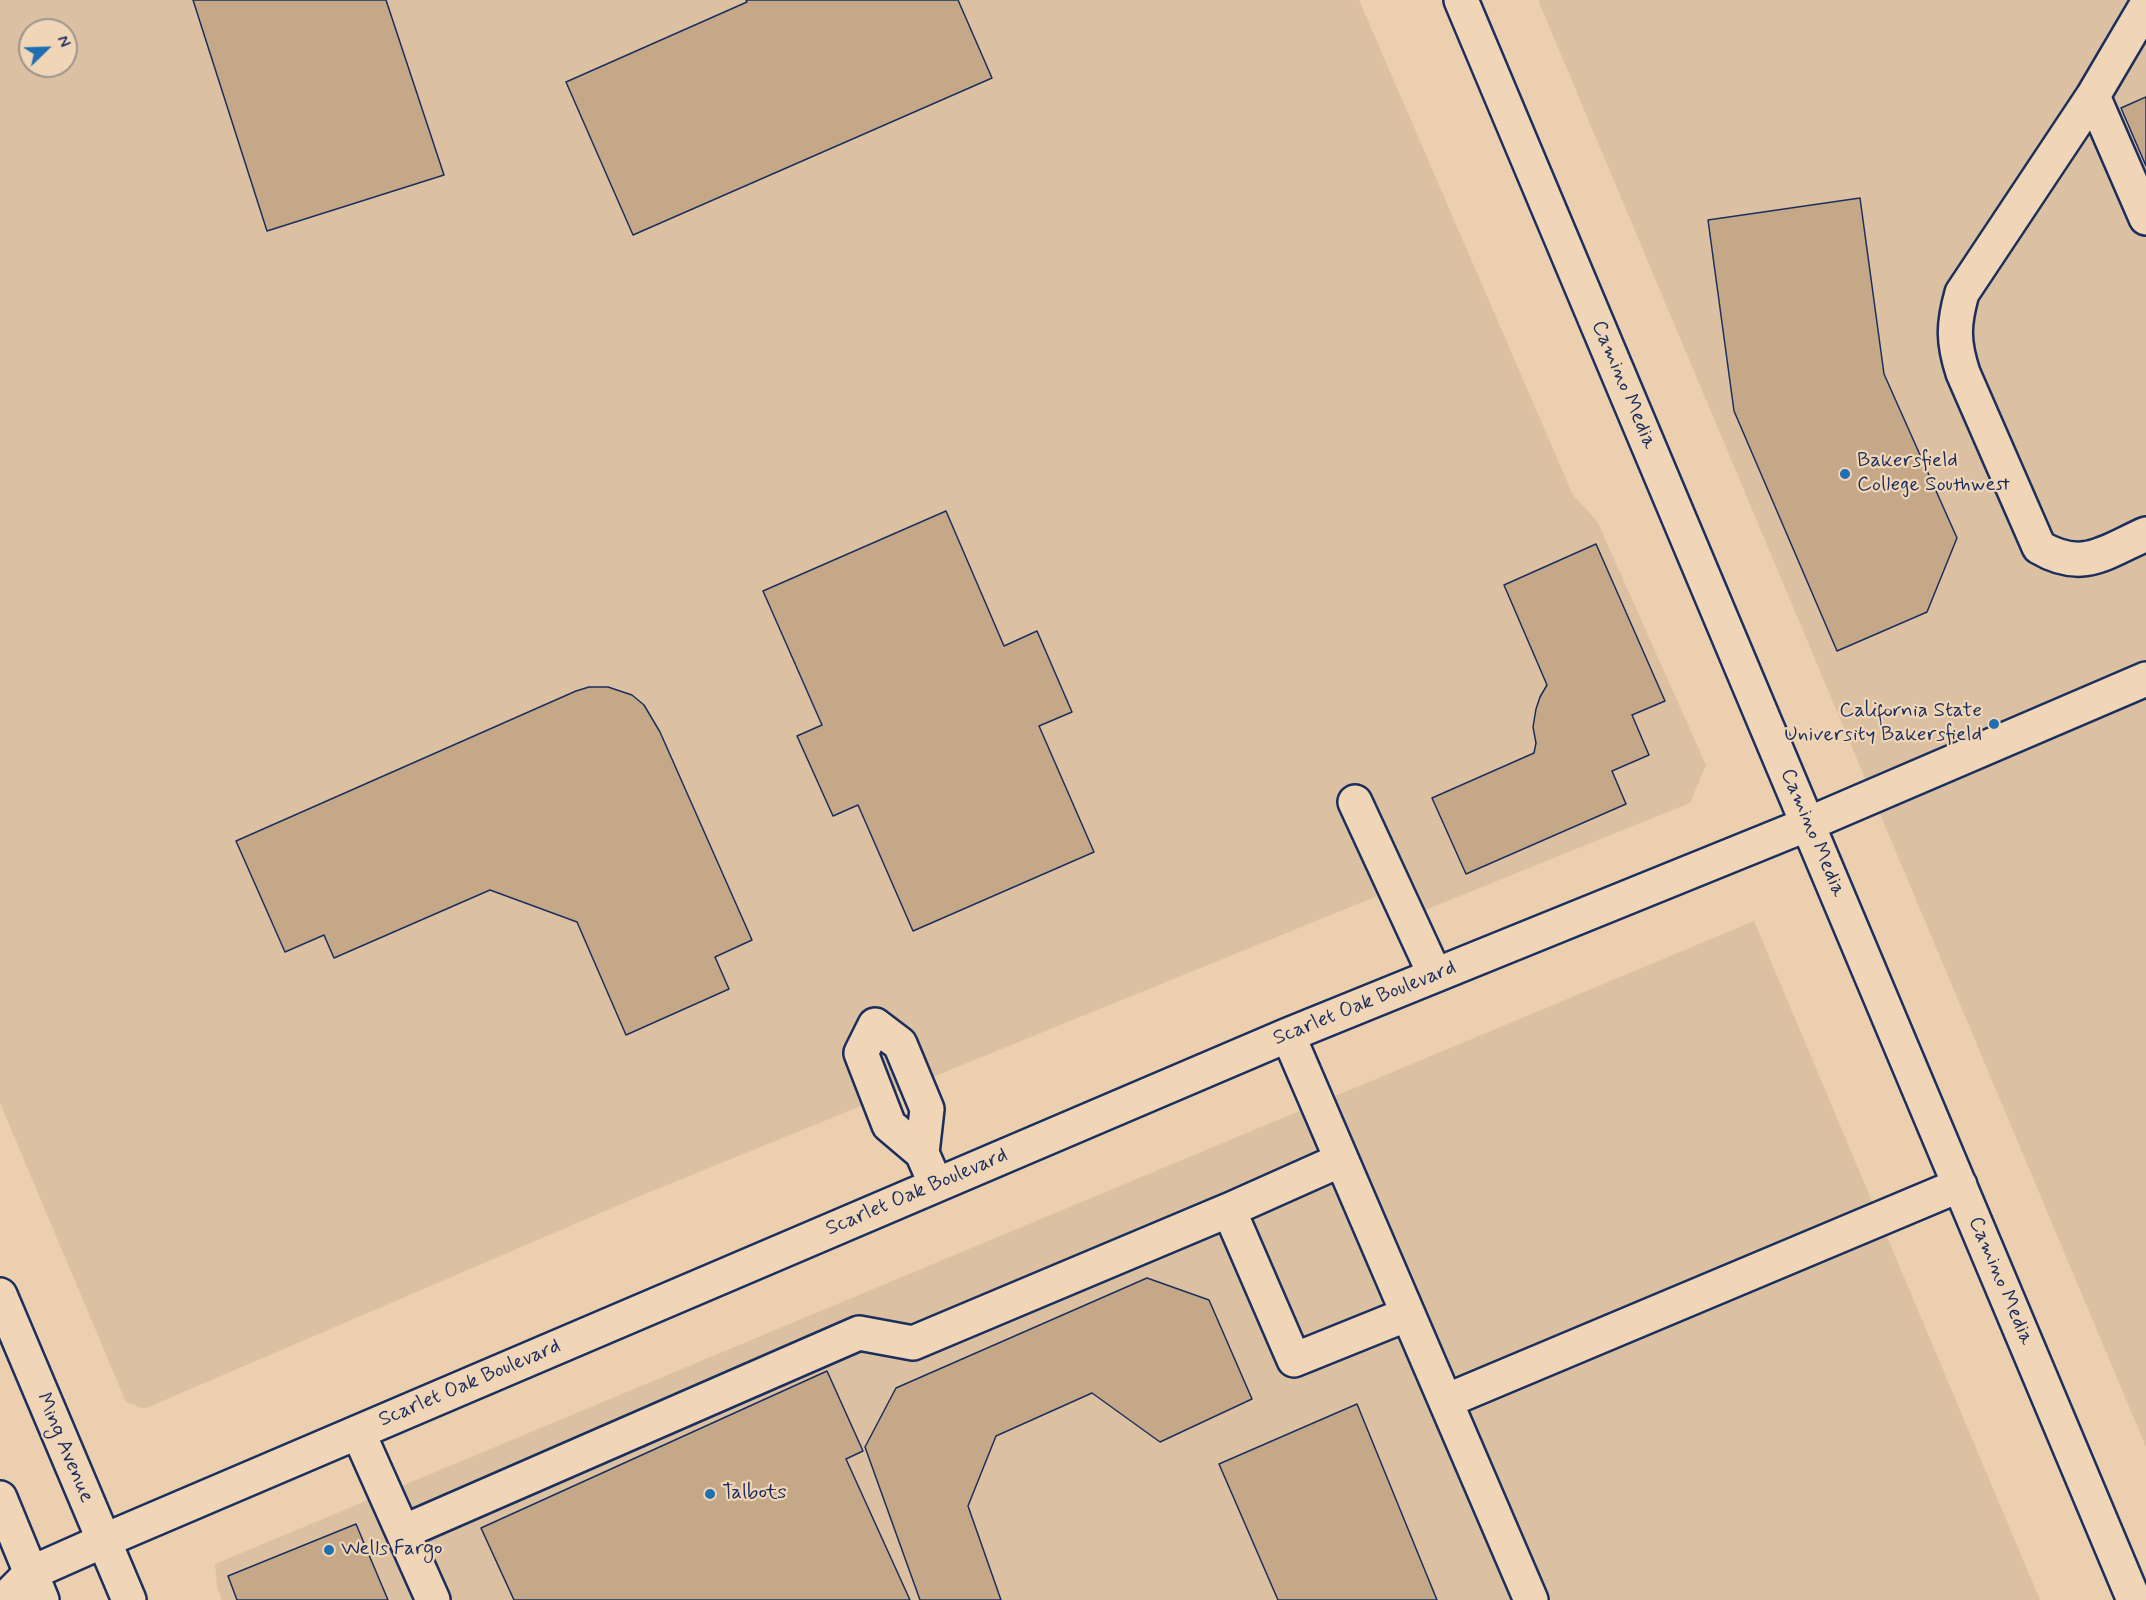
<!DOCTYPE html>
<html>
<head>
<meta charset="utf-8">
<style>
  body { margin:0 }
  #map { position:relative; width:2146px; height:1600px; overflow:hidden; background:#eccfaf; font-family:Mynerve,sans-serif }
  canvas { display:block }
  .north { position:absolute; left:18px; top:18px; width:60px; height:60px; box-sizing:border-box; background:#f0d5b7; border:2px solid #9b9393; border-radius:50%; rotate:67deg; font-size:16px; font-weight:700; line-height:24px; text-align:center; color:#1b2f5e }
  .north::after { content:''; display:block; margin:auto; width:21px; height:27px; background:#1f6fb2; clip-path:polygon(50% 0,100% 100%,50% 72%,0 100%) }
</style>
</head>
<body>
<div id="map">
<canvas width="2146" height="1600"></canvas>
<div class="north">N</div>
</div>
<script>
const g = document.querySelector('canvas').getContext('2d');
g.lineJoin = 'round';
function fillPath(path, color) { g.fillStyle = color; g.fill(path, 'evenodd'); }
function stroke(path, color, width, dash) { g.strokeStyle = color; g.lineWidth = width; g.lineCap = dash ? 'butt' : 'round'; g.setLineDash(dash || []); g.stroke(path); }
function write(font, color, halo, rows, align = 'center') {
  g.font = font + ' Mynerve,sans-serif'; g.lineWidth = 4.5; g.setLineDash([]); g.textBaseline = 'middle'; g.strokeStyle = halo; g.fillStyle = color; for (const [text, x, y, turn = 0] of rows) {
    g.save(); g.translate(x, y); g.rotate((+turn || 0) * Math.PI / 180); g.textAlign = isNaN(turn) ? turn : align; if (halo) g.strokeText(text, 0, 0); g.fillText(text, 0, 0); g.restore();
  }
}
fillPath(new Path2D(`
  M0,0H1359L1573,495L1597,521L1706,765L1690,803L1393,923L1380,895L640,1196L144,1409L126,1402L0,1103ZM30,30H66V66H30Z
  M1538,0H2146V1447Z
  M1754,921L2040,1600H222L217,1587L215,1564Z`), '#dcc0a2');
const building = new Path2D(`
  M193,0H386L444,175L267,231Z
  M746,0H958L992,78L633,235L566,82L747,2Z
  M2146,97V166L2121,108Z
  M1860,198L1884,374L1957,538L1927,612L1837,651L1734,411L1708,220Z
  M946,511L1004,646L1037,631L1072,712L1039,726L1094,852L913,931L858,805L833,816L797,736L822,725L763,591Z
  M1596,544L1665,701L1632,715L1649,755L1612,771L1626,804L1466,874L1432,798L1534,753L1536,743L1533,727L1536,709L1540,697L1547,685L1504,585Z
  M589,687H608L632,695L644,705L660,732L752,940L715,957L729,989L626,1035L577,922L490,890L334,958L324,935L285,952L236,841L576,691Z
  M1147,1278L1209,1300L1252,1399L1160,1442L1092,1393L996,1436L968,1506L1001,1600H920L865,1447L896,1388Z
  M827,1371L863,1451L846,1459L910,1600H514L481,1528Z
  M1357,1404L1437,1600H1278L1219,1464Z
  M356,1524L388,1600H237L228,1576Z`);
fillPath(building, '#c5a888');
stroke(building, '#1b2f5e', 1.5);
const minor = new Path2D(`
  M1461,0L2134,1600
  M2146,6L2093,96L1962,293C1953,325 1953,342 1963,373L2039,547C2083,573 2105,552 2146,534
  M2093,96L2146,218
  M1355,802L1435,975
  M1288,1035L1531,1600
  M922,1153L927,1109L900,1044L875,1025L861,1053L889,1125L922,1153L936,1185
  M1229,1210L1341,1160
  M1446,1401L1960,1185
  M358,1432L433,1600
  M403,1532L859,1333L913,1343L1229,1210L1294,1360L1408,1314
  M4,1600L31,1573L103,1541L1288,1035L1808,824L2146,679`);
const major = new Path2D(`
  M0,1295L129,1600
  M0,1498L42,1600`);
stroke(minor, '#1b2f5e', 38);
stroke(major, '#1b2f5e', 38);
stroke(minor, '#f0d5b7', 33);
stroke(major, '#f0d5b7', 33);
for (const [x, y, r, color] of [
  [1845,474,6,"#1f6fb2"],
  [1994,724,6,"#1f6fb2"],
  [710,1494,6,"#1f6fb2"],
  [329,1550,6,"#1f6fb2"]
]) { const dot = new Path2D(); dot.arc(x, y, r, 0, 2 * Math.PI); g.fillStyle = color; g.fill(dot); stroke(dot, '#f0d5b7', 2); }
write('21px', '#1b2f5e', '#f0d5b7', [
  ["Camino Media",1623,385,67],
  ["Camino Media",1812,833,67],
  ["Scarlet Oak Boulevard",1365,1004,-22],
  ["Scarlet Oak Boulevard",917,1193,-23],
  ["Camino Media",2000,1281,67],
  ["Scarlet Oak Boulevard",470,1384,-23],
  ["Ming Avenue",64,1448,67]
]);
write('21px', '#1b2f5e', '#f0d5b7', [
  ["Bakersfield",1857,462],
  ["College Southwest",1857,486],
  ["California State",1982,712,"right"],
  ["University Bakersfield",1982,736,"right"],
  ["Talbots",722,1494],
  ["Wells Fargo",341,1550]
], 'left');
</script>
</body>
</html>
